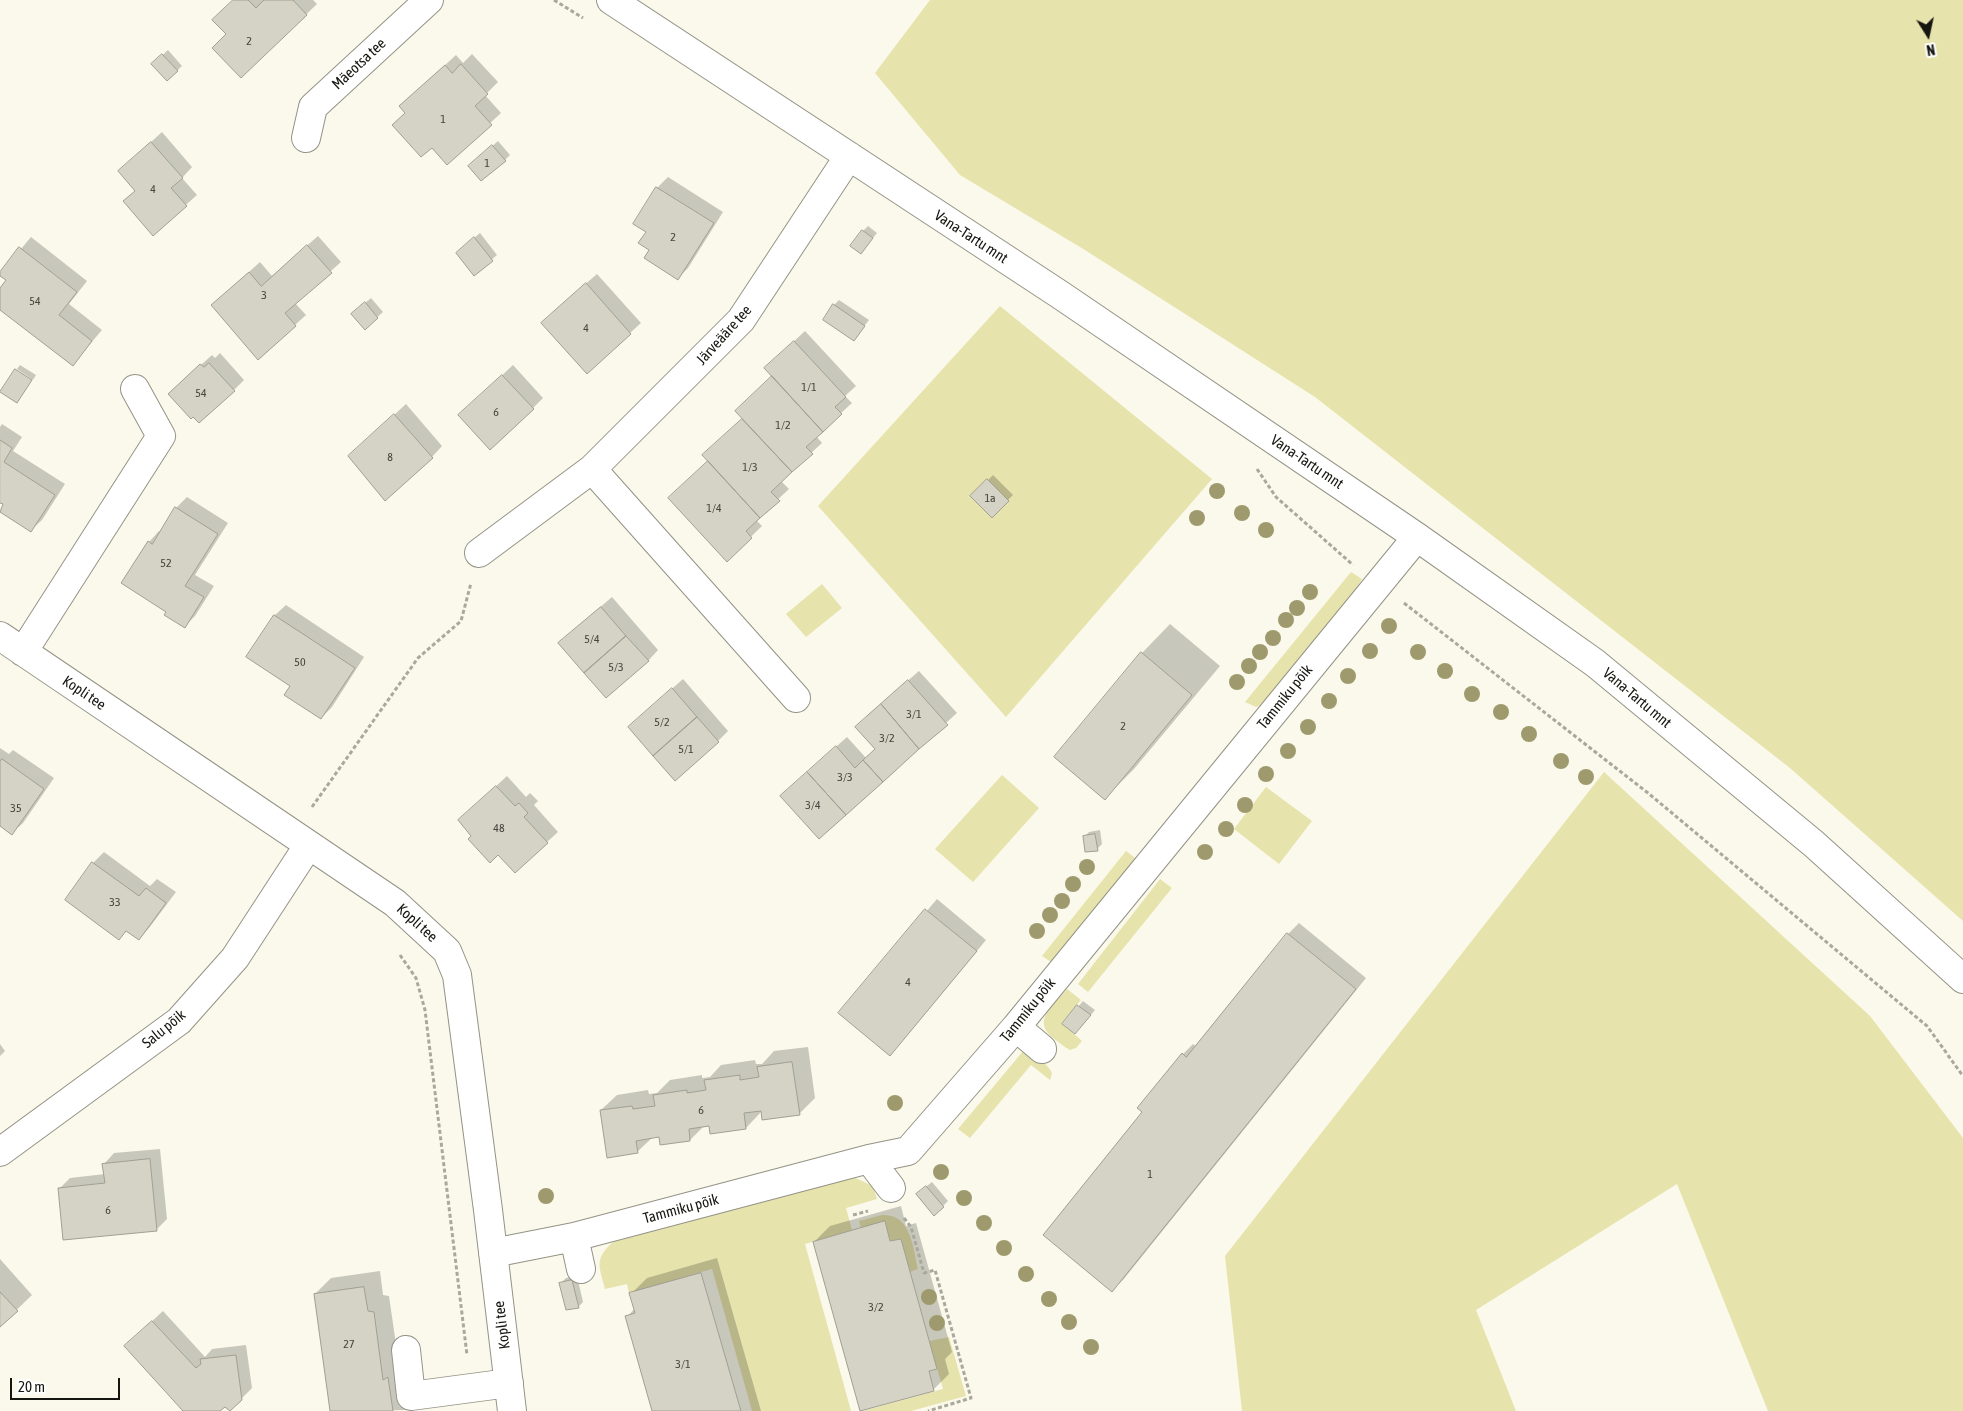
<!DOCTYPE html>
<html>
<head>
<meta charset="utf-8">
<style>
  body { margin:0 }
  #map { position:relative; width:1963px; height:1411px; overflow:hidden; background:#faf9eb; font-family:"Asap Condensed",sans-serif }
  canvas { display:block }
  .north { position:absolute; left:1903px; top:10px; width:50px; height:50px; -webkit-text-stroke:4px #fff; paint-order:stroke; rotate:170deg; font-size:14px; font-weight:700; line-height:20px; text-align:center; color:#161611 }
  .north::after { content:''; display:block; margin:auto; width:18px; height:22px; background:#161611; clip-path:polygon(50% 0,100% 100%,50% 72%,0 100%) }
  .scale { position:absolute; left:10px; top:1378px; width:110px; height:22px; box-sizing:border-box; border:2px solid #161611; border-top:0; padding-left:6px; font-size:15px; line-height:18px; white-space:nowrap; color:#161611; -webkit-text-stroke:4px #fff; paint-order:stroke }
</style>
</head>
<body>
<div id="map">
<canvas width="1963" height="1411"></canvas>
<div class="north">N</div>
<div class="scale">20 m</div>
</div>
<script>
const g = document.querySelector('canvas').getContext('2d');
g.lineJoin = 'round';
function fillPath(path, color) { g.fillStyle = color; g.fill(path, 'evenodd'); }
function stroke(path, color, width, dash) { g.strokeStyle = color; g.lineWidth = width; g.lineCap = dash ? 'butt' : 'round'; g.setLineDash(dash || []); g.stroke(path); }
function write(font, color, halo, rows, align = 'center') {
  g.font = font + ' "Asap Condensed",sans-serif'; g.lineWidth = 5; g.setLineDash([]); g.textBaseline = 'middle'; g.strokeStyle = halo; g.fillStyle = color; for (const [text, x, y, turn = 0] of rows) {
    g.save(); g.translate(x, y); g.rotate((+turn || 0) * Math.PI / 180); g.textAlign = isNaN(turn) ? turn : align; if (halo) g.strokeText(text, 0, 0); g.fillText(text, 0, 0); g.restore();
  }
}
fillPath(new Path2D(`
  M930,0H1963V921L1790,768L1315,397L1085,250L960,175L875,73Z
  M1000,306L1212,479L1006,717L818,506Z
  M1351,572L1362,579L1356,589L1263,705L1256,707L1245,702Z
  M822,584L842,608L806,637L786,614Z
  M1604,772L1870,1016L1963,1138V1411H1768L1677,1184L1476,1310L1516,1411H1242L1225,1256Z
  M1002,775L1039,808L973,882L935,849Z
  M1266,787L1312,821L1279,864L1234,829Z
  M1126,851L1138,860L1054,964L1042,956Z
  M1160,879L1172,888L1088,992L1078,984Z
  M1067,989L1081,1000L1062,1023L1082,1041L1076,1048L1070,1050C1064,1047 1059,1042 1053,1038C1031,1020 1054,1005 1067,989Z
  M1024,1050C1035,1054 1047,1063 1052,1073L1050,1080L1031,1065L970,1138L958,1129Z
  M853,1177L873,1186L877,1199L846,1208L852,1230L805,1244L851,1411H752L712,1269L629,1293L627,1284L605,1289C599,1266 594,1259 613,1242Z
  M882,1215C911,1213 913,1248 918,1269L910,1272L901,1239L890,1241L885,1222L861,1228L859,1221Z
  M949,1337L966,1396L911,1411H863L943,1389L929,1341Z`), '#e7e3ac');
fillPath(new Path2D(`
  M234,0H313L317,4L241,77L228,34Z
  M168,50L182,66L167,80L153,64Z
  M472,54L498,82L485,95L501,113L447,163L407,113L411,96L456,55L463,63Z
  M162,132L192,167L182,178L197,195L153,234L136,190L130,161Z
  M498,141L510,155L505,160L475,161Z
  M668,177L723,212L688,268L678,278L651,249L647,231L657,188Z
  M868,226L877,233L865,248L863,231Z
  M480,233L497,255L475,274L462,248Z
  M318,236L341,262L295,303L306,315L295,325L212,305L260,262L272,276Z
  M31,237L87,281L69,304L102,330L73,364L0,308V290L8,280L0,274Z
  M597,274L641,323L587,372L553,312Z
  M371,298L383,312L365,328L358,309Z
  M839,300L869,320L854,339L834,305Z
  M805,331L856,386L845,396L852,403L816,436L822,443L781,481L789,489L756,520L762,526L727,560L709,461L715,445L744,418L773,376L776,358Z
  M220,353L244,380L234,390L180,384L212,355L215,358Z
  M20,365L36,375L33,380L17,369Z
  M513,365L543,398L533,408L470,405Z
  M406,404L442,446L432,457L360,446Z
  M2,424L22,437L13,451L65,484L42,520L31,530L0,501V427Z
  M993,475L1013,495L992,516L972,496Z
  M187,497L228,523L195,575L214,586L195,616L185,626L168,612L149,542L159,531L161,532L176,508Z
  M612,597L658,650L648,661L570,633Z
  M286,605L364,657L332,707L321,718L291,685L248,656L275,615Z
  M1170,624L1220,666L1134,769L1105,798L1142,653Z
  M919,671L957,713L819,837L793,785L847,737L866,758L876,749L867,716Z
  M683,679L728,731L718,741L640,717Z
  M0,748L9,754L13,750L54,778L23,823L12,833L0,825Z
  M507,776L526,797L530,793L538,801L534,805L558,832L547,842L499,853L473,836L470,810Z
  M1100,830L1102,844L1097,849L1084,837L1089,832Z
  M104,852L150,886L157,879L176,892L149,928L139,939L127,930L119,938L66,900L93,863Z
  M937,899L986,940L900,1044L840,1013Z
  M1299,923L1366,978L1123,1280L1112,1290L1144,1112L1183,1054L1193,1044L1197,1047L1288,934Z
  M1083,1001L1095,1010L1080,1028L1064,1023Z
  M0,1044L5,1051L0,1056Z
  M808,1047L815,1098L799,1114L762,1111L746,1128L704,1126L690,1140L660,1136L653,1137L637,1152L601,1110L617,1095L648,1090L649,1094L657,1093L670,1080L702,1075V1078L710,1077L721,1065L755,1060L756,1064H762L774,1051Z
  M160,1149L167,1219L156,1230L59,1189L70,1178L105,1174L104,1164L114,1153Z
  M932,1182L948,1201L943,1206L923,1189Z
  M901,1206L906,1226L916,1223L952,1352L945,1359L949,1374L933,1390L814,1242L830,1226Z
  M717,1258L761,1411H654L627,1317L635,1308L631,1294L647,1278Z
  M0,1259L32,1295L0,1326Z
  M380,1271L383,1295L389,1296L399,1365L404,1363L410,1410L331,1411L315,1294L331,1278Z
  M577,1276L583,1302L578,1307L561,1283L566,1278Z
  M163,1311L205,1357L212,1349L246,1345L252,1388L241,1399L225,1405L219,1411H185L136,1336Z`), '#0003');
const building = new Path2D(`
  M233,0H248L256,8L264,0H293L307,15L241,78L212,48L226,34L212,20Z
  M162,54L178,71L167,81L151,64Z
  M461,64L488,94L475,106L492,125L447,165L432,148L421,157L392,125L405,113L399,106L445,65L452,73Z
  M151,142L183,178L171,188L187,206L153,236L123,201L135,191L118,171Z
  M492,145L506,161L481,181L468,166Z
  M656,187L714,223L678,280L644,258L649,250L638,243L646,232L633,224Z
  M862,230L873,238L861,254L850,246Z
  M474,237L493,261L474,276L456,253Z
  M307,245L332,273L285,313L296,326L258,360L211,305L249,272L261,286Z
  M19,247L77,292L59,315L92,341L73,366L0,310V288L6,280L0,276V272Z
  M586,283L631,334L587,374L541,323Z
  M365,302L378,318L365,330L351,314Z
  M833,304L865,326L854,341L823,320Z
  M794,341L846,397L835,407L842,414L823,432L764,368Z
  M209,363L235,391L199,423L193,417L191,419L168,394L200,364L204,367Z
  M15,369L32,380L17,403L0,392Z
  M502,375L534,409L490,450L458,415Z
  M772,376L823,432L806,447L813,454L792,472L735,411Z
  M394,414L433,458L385,501L348,456Z
  M742,419L792,472L771,492L780,501L760,518L702,455Z
  M0,440L12,448L4,462L55,495L31,532L0,512L3,504L0,503Z
  M708,461L760,518L746,531L752,538L727,562L668,498Z
  M987,479L1009,501L992,518L970,496Z
  M175,507L218,534L185,586L204,597L185,628L164,615L166,612L121,583L148,541L152,544Z
  M601,607L626,636L584,673L558,643Z
  M274,615L355,668L321,719L284,695L290,686L246,657Z
  M626,636L649,661L606,698L584,673Z
  M1141,652L1192,695L1105,800L1054,757Z
  M908,680L948,725L919,749L881,704Z
  M672,688L697,717L653,756L628,727Z
  M881,704L919,749L883,782L863,760L875,749L855,727Z
  M697,717L719,742L675,781L653,756Z
  M836,746L855,768L863,760L883,782L846,815L807,772Z
  M2,759L44,789L12,835L0,826V762Z
  M807,772L846,815L819,839L780,796Z
  M496,786L515,806L519,803L528,813L524,817L548,843L515,873L498,855L490,863L468,839L471,836L458,820Z
  M1095,834L1098,851L1085,852L1083,836Z
  M92,862L139,896L146,888L166,903L139,940L126,931L119,940L65,900Z
  M925,909L977,951L890,1056L838,1013Z
  M1287,933L1356,989L1112,1292L1043,1235L1142,1112L1137,1108L1182,1053L1186,1057Z
  M1077,1005L1091,1015L1075,1034L1062,1024Z
  M792,1062L800,1115L762,1120L761,1111L744,1113L746,1129L710,1134L709,1126L689,1129L690,1141L660,1145L659,1137L636,1141L638,1153L607,1158L600,1110L632,1106L633,1109L655,1106L653,1095L687,1090V1093L706,1090L704,1080L740,1075V1080L759,1077L757,1067Z
  M150,1159L157,1231L63,1240L58,1188L105,1183L102,1164Z
  M926,1186L944,1207L934,1216L916,1194Z
  M885,1221L890,1241L901,1239L937,1369L929,1371L934,1391L860,1411L813,1242Z
  M701,1273L741,1411H652L625,1316L635,1313L629,1293Z
  M572,1280L579,1308L566,1310L559,1283Z
  M364,1287L368,1311L374,1312L383,1380L388,1377L393,1411H330L314,1294Z
  M0,1292L18,1311L0,1327Z
  M152,1321L196,1368L201,1364L200,1359L236,1355L242,1400L230,1411L225,1407L220,1411H183L124,1346Z`);
fillPath(building, '#d4d3c5');
stroke(building, '#a09f92', 1);
const minor = new Path2D(`
  M611,0L1059,294L1417,537L1595,663L1814,844L1963,979
  M306,138L313,107L429,0
  M592,469L796,698
  M479,553L592,469L741,320L849,156
  M0,636L395,903L447,951L457,975L488,1210L512,1411
  M23,652L161,436L135,389
  M1016,1027L1042,1049
  M0,1152L179,1021L235,958L308,846
  M869,1159L891,1188
  M574,1237L581,1269
  M493,1253L574,1237L869,1159L908,1151L1016,1027L1417,537
  M406,1350L411,1396L509,1383`);
stroke(minor, '#949386', 30);
stroke(new Path2D(`
  M554,0L583,18
  M1257,469L1276,497L1353,565
  M1404,603L1648,793L1927,1026L1963,1076
  M312,807L418,658L461,621L471,583
  M400,955L416,978L425,1010L467,1355
  M853,1215L868,1211
  M904,1218L911,1227L924,1273L935,1270L971,1398L928,1411`), '#a9a89d', 3, [4, 2.5]);
stroke(minor, '#fff', 28);
g.fillStyle = '#9e9a6e';
for (const [x, y] of [
  [1217,491],
  [1242,513],
  [1197,518],
  [1266,530],
  [1310,592],
  [1297,608],
  [1286,620],
  [1389,626],
  [1273,638],
  [1370,651],
  [1260,652],
  [1418,652],
  [1249,666],
  [1445,671],
  [1348,676],
  [1237,682],
  [1472,694],
  [1329,701],
  [1501,712],
  [1308,727],
  [1529,734],
  [1288,751],
  [1561,761],
  [1266,774],
  [1586,777],
  [1245,805],
  [1226,829],
  [1205,852],
  [1087,867],
  [1073,884],
  [1062,901],
  [1050,915],
  [1037,931],
  [895,1103],
  [941,1172],
  [546,1196],
  [964,1198],
  [984,1223],
  [1004,1248],
  [1026,1274],
  [929,1297],
  [1049,1299],
  [1069,1322],
  [937,1323],
  [1091,1347]
]) { g.beginPath(); g.arc(x, y, 8, 0, 2 * Math.PI); g.fill(); }
write('12px', '#46453e', null, [
  ["2",249,41],
  ["1",443,119],
  ["1",487,163],
  ["4",153,189],
  ["2",673,237],
  ["3",264,295],
  ["54",35,301],
  ["4",586,328],
  ["1/1",809,387],
  ["54",201,393],
  ["6",496,412],
  ["1/2",783,425],
  ["8",390,457],
  ["1/3",750,467],
  ["1a",990,498],
  ["1/4",714,508],
  ["52",166,563],
  ["5/4",592,639],
  ["50",300,662],
  ["5/3",616,667],
  ["3/1",914,714],
  ["5/2",662,722],
  ["2",1123,726],
  ["3/2",887,738],
  ["5/1",686,749],
  ["3/3",845,777],
  ["3/4",813,805],
  ["35",16,808],
  ["48",499,828],
  ["33",115,902],
  ["4",908,982],
  ["6",701,1110],
  ["1",1150,1174],
  ["6",108,1210],
  ["3/2",876,1307],
  ["27",349,1344],
  ["3/1",683,1364]
]);
write('15px', '#161611', '#fff', [
  ["Mäeotsa tee",359,64,-43],
  ["Vana-Tartu mnt",971,237,33],
  ["Järveääre tee",724,335,-48],
  ["Vana-Tartu mnt",1307,462,34],
  ["Kopli tee",84,693,34],
  ["Tammiku põik",1285,697,-51],
  ["Vana-Tartu mnt",1637,698,40],
  ["Kopli tee",417,923,42],
  ["Tammiku põik",1028,1010,-51],
  ["Salu põik",164,1029,-39],
  ["Tammiku põik",681,1209,-15],
  ["Kopli tee",502,1325,-97]
]);
</script>
</body>
</html>
